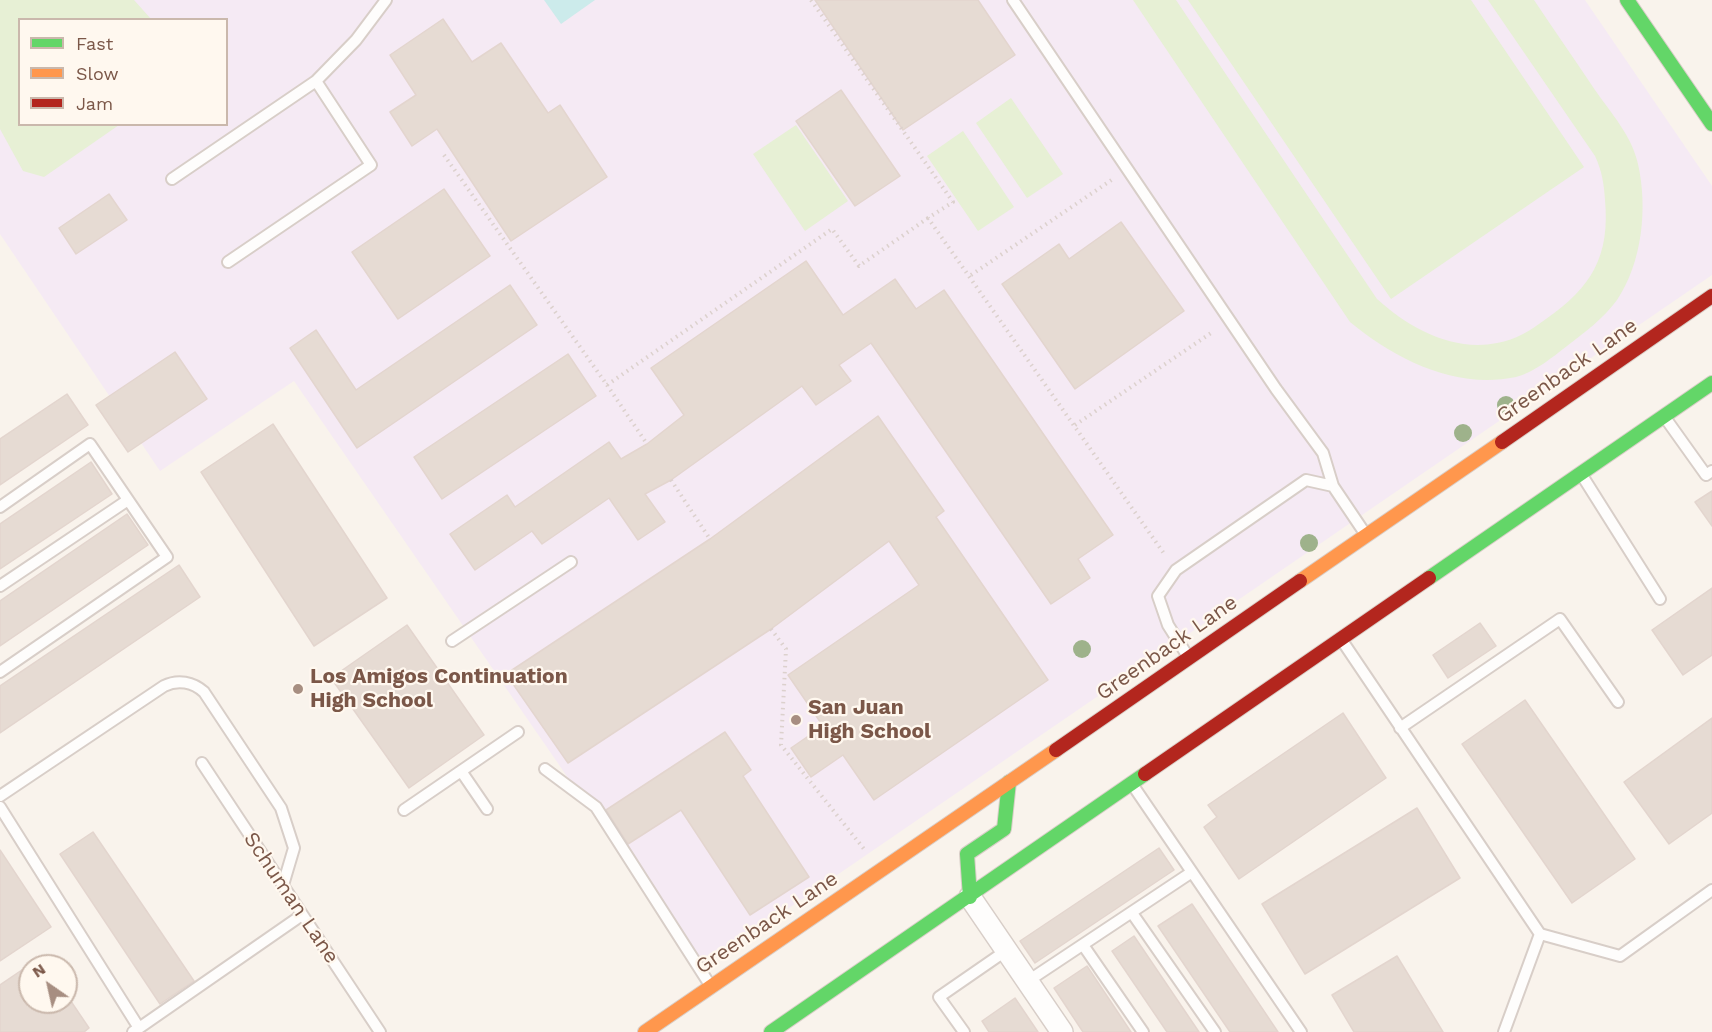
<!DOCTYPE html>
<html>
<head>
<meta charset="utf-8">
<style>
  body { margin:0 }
  #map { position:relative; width:1712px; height:1032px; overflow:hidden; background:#f9f3ec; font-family:"Work Sans",sans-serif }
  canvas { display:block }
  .legend { position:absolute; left:18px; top:18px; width:210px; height:108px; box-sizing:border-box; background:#fff8ef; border:2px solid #cab8ac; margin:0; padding:8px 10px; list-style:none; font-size:18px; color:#7b5748 }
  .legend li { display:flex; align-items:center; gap:12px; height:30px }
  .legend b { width:30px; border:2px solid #cab8ac }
  .north { position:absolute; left:18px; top:954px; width:60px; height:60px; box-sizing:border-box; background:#fff8ef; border:2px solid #cab8ac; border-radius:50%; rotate:326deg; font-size:16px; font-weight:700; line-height:24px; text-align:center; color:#7b5748 }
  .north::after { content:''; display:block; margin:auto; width:21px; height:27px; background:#a78e81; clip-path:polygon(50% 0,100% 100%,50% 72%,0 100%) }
</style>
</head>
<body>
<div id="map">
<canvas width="1712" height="1032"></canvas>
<ul class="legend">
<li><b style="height:8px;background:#63d668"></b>Fast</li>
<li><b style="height:8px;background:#ff974d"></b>Slow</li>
<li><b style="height:8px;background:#b3261e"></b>Jam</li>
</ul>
<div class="north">N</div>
</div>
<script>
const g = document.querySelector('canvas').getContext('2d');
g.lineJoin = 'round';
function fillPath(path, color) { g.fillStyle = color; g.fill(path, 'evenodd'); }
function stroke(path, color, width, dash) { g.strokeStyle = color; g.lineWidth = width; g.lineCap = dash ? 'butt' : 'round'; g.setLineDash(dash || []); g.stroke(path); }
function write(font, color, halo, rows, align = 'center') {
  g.font = font + ' "Work Sans",sans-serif'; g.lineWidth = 4.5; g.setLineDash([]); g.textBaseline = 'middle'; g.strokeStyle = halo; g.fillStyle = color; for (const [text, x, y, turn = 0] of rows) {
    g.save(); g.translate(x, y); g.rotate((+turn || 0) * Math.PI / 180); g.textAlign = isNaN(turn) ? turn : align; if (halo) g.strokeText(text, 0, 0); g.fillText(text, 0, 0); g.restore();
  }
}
fillPath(new Path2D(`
  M0,0H1585L1712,186V275L700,969L294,381L160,471L0,234ZM20,20H226V124H20Z`), '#f5eaf4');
fillPath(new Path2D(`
  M0,0H134L151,19L20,20V124L119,125L44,177L23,171L0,129Z
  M1133,0H1176L1377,299C1409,328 1453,352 1497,343C1516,340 1531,330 1546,319C1592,287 1610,256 1605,200C1604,184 1602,171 1595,156L1488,0H1534C1554,30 1575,60 1595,90C1611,113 1632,136 1638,164C1648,208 1642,263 1617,300C1604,318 1584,333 1567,346C1553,357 1533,373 1516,377C1455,390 1395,359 1350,322Z
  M1188,0H1471L1584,167L1391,299Z
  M1011,98L1063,174L1027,198L976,123Z
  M796,125L848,201L805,231L753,154Z
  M963,131L1014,207L978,231L927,156Z`), '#e7f0d5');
fillPath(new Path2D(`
  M544,0H595L561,24Z`), '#ccebeb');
const building = new Path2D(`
  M815,0H978L1015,55L903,130Z
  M443,19L472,62L501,43L548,113L560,105L607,177L511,241L437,129L412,146L390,112L416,95L390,55Z
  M841,90L900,176L855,206L796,121Z
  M444,189L490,256L398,319L352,252Z
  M109,194L127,220L76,254L59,228Z
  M1121,222L1184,311L1075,389L1002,284L1059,244L1069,259Z
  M806,261L843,315L895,279L916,309L944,290L1113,535L1078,559L1090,578L1051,604L871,343L839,365L851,381L816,405L802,386L671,480L645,494L665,522L638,540L609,498L542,544L532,531L475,570L450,534L507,495L515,507L609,442L621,459L647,444L684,415L651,368Z
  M510,285L537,325L357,448L290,348L316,330L356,390Z
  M175,352L207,399L128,452L96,405Z
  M568,354L596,396L442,499L414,457Z
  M67,394L88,425L0,485V439Z
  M878,416L944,511L936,517L1048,680L874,800L843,755L811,777L791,748L823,726L788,675L919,585L889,541L771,629L568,763L506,674L710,539Z
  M273,424L387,598L314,646L201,472Z
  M91,462L112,494L0,569V524Z
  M1712,491V526L1695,502Z
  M127,514L148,545L0,646V601Z
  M179,565L200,597L0,733V686Z
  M1712,588V655L1683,675L1652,630Z
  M1480,623L1496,646L1448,678L1433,655Z
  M407,625L484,735L409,788L331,678Z
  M1525,700L1635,859L1572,903L1462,744Z
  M1343,713L1386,778L1239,879L1204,827L1217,817L1208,805Z
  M1712,718V813L1669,844L1624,782Z
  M725,732L751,770L743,776L809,877L750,915L681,810L628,844L606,810Z
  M1417,808L1460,878L1305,974L1262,904Z
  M93,832L194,981L160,1004L60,854Z
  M1159,848L1174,870L1035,963L1020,941Z
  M0,850L51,927L0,961Z
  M1192,904L1278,1032H1230L1158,926Z
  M1134,936L1199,1032H1167L1112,951Z
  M1397,956L1443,1032H1354L1332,995Z
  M41,957L47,966H30V1002H66V994L89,1028L84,1032H0V985Z
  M1087,966L1131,1032H1083L1054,988Z
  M1015,998L1038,1032H989L982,1021Z`);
fillPath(building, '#e6dbd3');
stroke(building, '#e3d5ce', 1.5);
const lane = new Path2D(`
  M1013,0L1276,389L1323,453L1333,486
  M172,179L316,81L356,40L386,0
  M228,262L371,165L316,81
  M1666,419L1706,475L1712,471
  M1583,477L1660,599
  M0,507L90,444L167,557L0,672
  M0,586L128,500
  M452,641L571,562
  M1343,642L1540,934L1620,956L1712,890
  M1187,655L1168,625L1158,596L1176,570L1306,480L1333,486L1364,532
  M1400,728L1560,619L1618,702
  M202,763L380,1032
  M545,769L596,807L710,985
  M461,771L487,809
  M1134,787L1301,1032
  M0,796L164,686C178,679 193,682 204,692L281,808L294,848L283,885
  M0,807L139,1028L133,1032
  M404,810L518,732
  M1132,913L1215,1032
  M1083,945L1143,1032
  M1028,981L1192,872
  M139,1028L302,915
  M964,1032L939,997L1007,950
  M1504,1032L1540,934`);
const street = new Path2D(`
  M970,897L1062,1032`);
const fast = new Path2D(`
  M1627,0L1712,124
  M1429,578L1712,383
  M970,897L967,854L1004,829L1009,782
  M771,1032L1145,774`);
const slow = new Path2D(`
  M1300,581L1502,442
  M645,1032L1056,750`);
const jam = new Path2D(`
  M1502,442L1712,296
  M1056,750L1300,581
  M1145,774L1429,578`);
stroke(lane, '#d8cec8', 14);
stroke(street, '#d8cec8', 24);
stroke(fast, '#d9cec8', 16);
stroke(slow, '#d9cec8', 16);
stroke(jam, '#d9cec8', 16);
stroke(new Path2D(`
  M811,0L953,202L928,218L1165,555
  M444,155L607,385L832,229L859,266L928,218
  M971,275L1113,179
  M607,385L647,444
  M1075,425L1214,331
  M671,480L710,539
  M771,629L786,649L781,745L864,849`), '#dcd1cd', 4, [1.5, 4.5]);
stroke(lane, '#fefdfc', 10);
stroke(street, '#fefdfc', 21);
stroke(fast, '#63d668', 14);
stroke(slow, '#ff974d', 14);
stroke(jam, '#b3261e', 14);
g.fillStyle = '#9eb28b';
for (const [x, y] of [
  [1506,405],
  [1463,433],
  [1309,543],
  [1082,649]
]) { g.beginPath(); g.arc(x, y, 9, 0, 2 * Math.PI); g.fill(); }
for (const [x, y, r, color] of [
  [298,689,6,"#a78e81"],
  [796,720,6,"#a78e81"]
]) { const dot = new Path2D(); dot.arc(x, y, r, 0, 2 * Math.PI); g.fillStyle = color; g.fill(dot); stroke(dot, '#fff8ef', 2); }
write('21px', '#7b5748', '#fff8ef', [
  ["Greenback Lane",1567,371,-35],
  ["Greenback Lane",1167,648,-35],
  ["Schuman Lane",291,898,56],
  ["Greenback Lane",767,923,-34]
]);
write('bold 21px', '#7b5748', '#fff8ef', [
  ["Los Amigos Continuation",310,677],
  ["High School",310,701],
  ["San Juan",808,708],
  ["High School",808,732]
], 'left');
</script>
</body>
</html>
